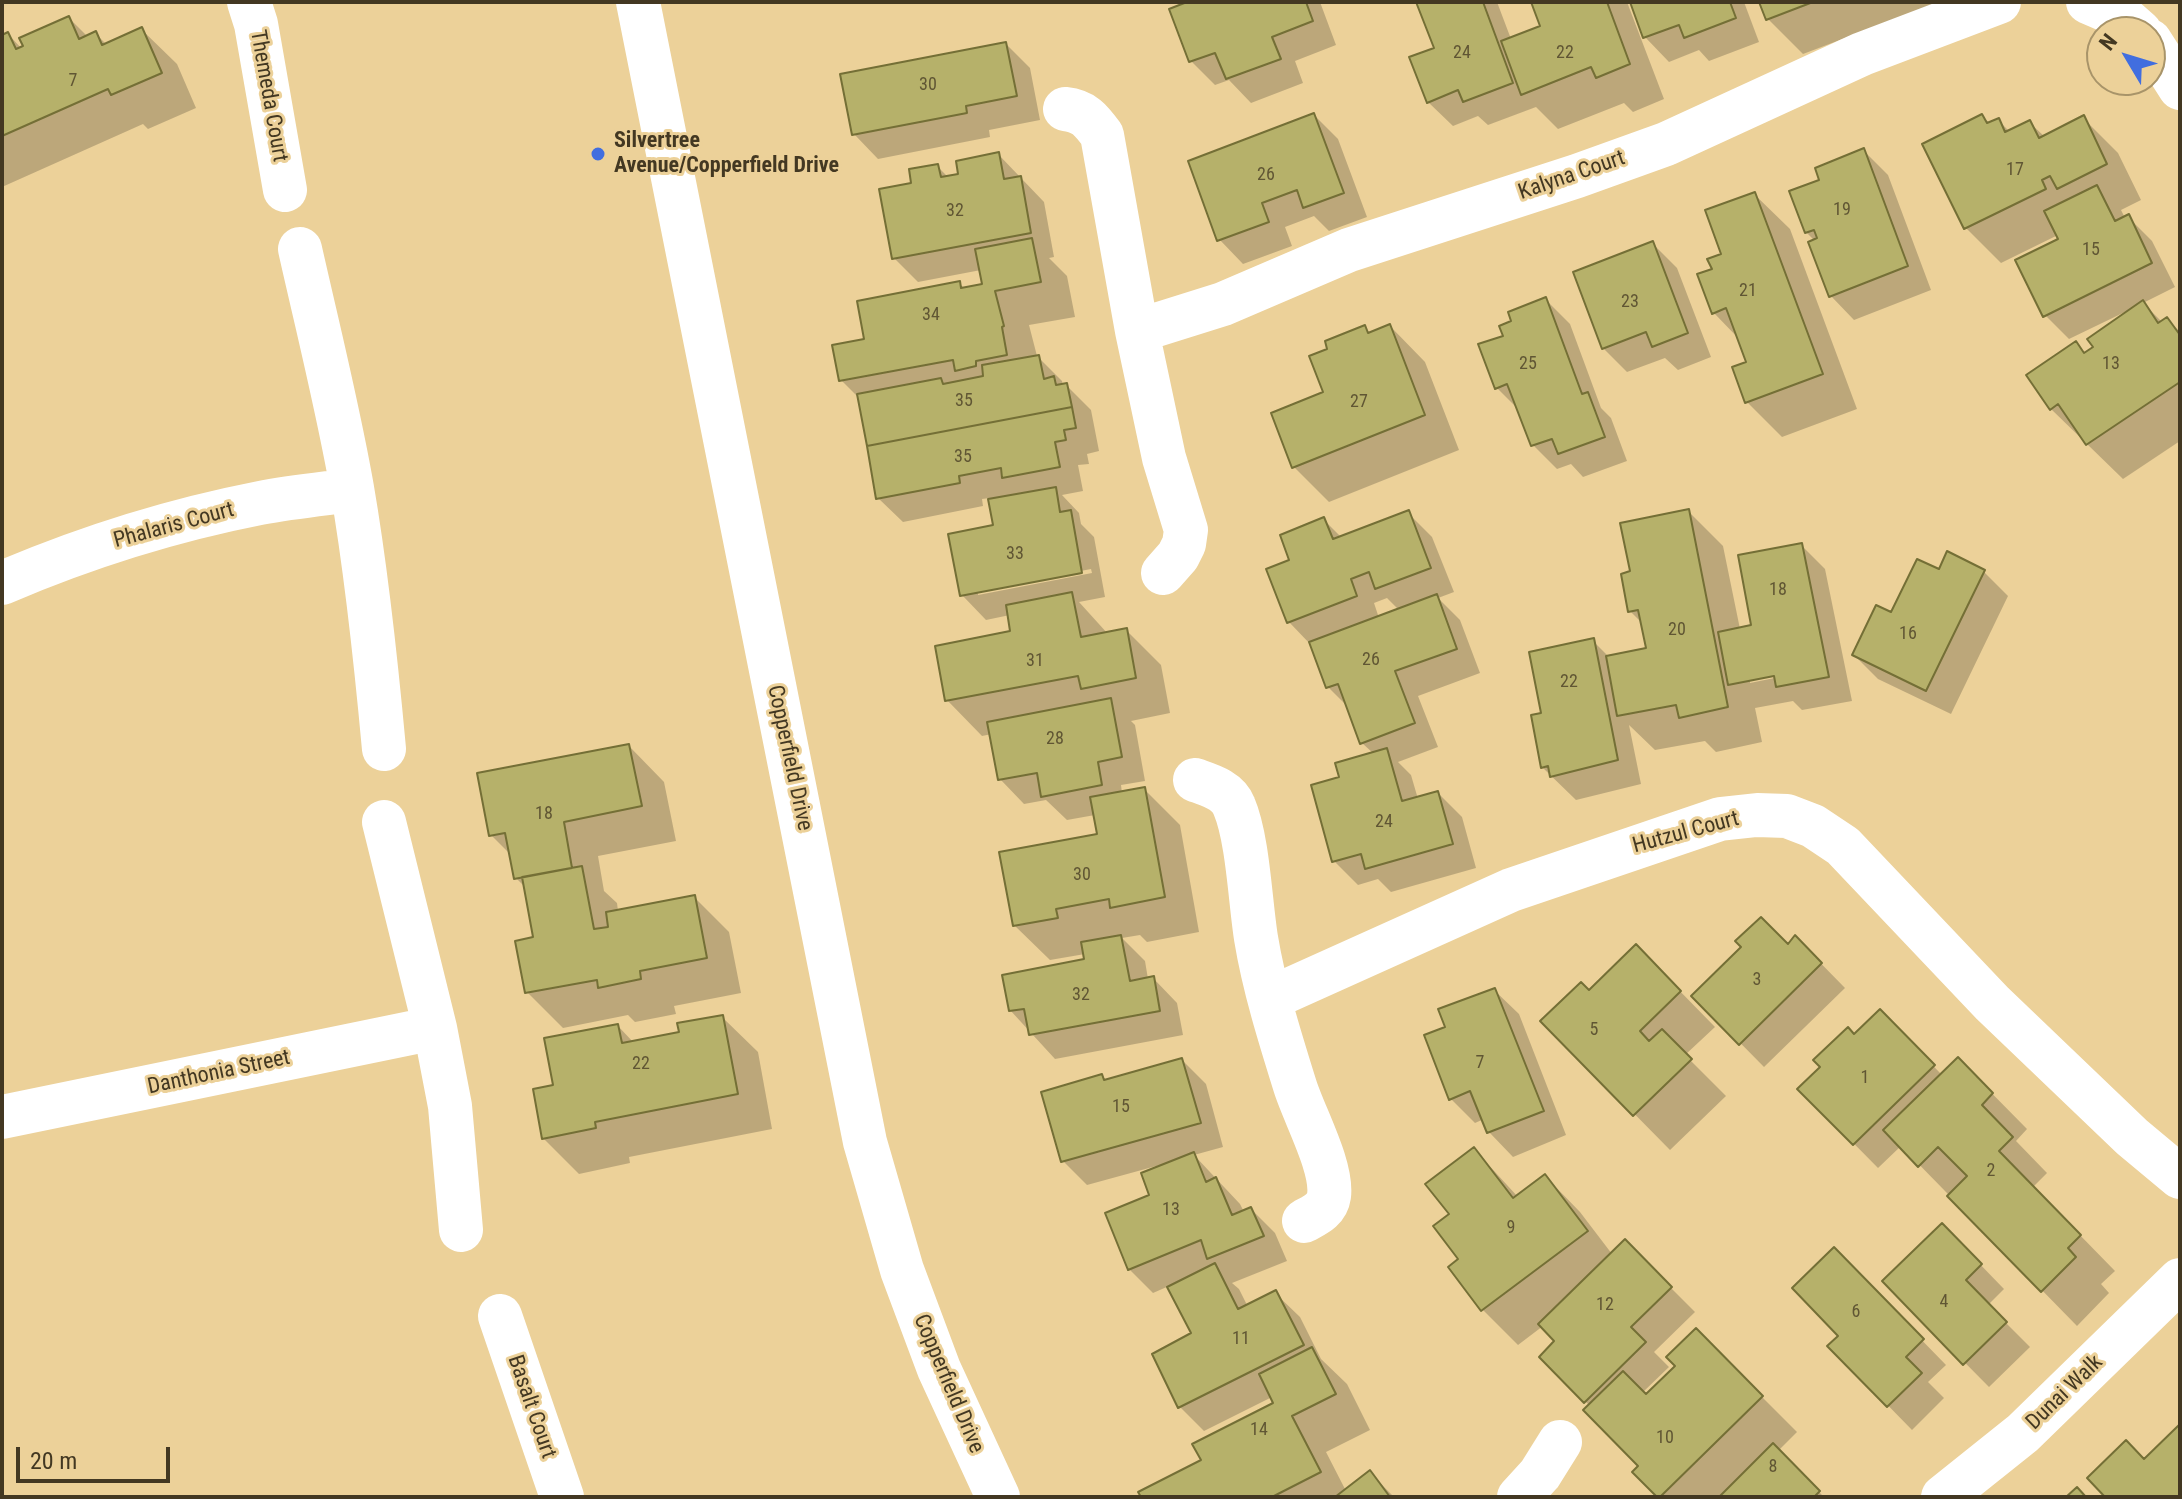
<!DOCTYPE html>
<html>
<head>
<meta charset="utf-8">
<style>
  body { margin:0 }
  #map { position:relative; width:2182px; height:1499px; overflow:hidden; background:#ecd199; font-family:"Roboto Condensed",sans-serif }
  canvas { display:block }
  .frame { position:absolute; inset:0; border:4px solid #433822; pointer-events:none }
  .north { position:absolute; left:2086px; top:16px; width:80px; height:80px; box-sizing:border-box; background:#ecd199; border:2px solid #a89469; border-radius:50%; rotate:308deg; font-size:22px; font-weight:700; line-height:32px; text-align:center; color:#433822 }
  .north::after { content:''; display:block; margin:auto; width:28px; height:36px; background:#416edf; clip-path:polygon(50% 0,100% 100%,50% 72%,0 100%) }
  .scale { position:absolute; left:16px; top:1447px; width:154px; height:36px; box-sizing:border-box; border:4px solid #433822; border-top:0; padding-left:10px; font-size:24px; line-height:28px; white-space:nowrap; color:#433822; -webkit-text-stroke:6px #ecd199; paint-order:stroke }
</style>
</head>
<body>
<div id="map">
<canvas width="2182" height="1499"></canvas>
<div class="frame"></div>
<div class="north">N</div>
<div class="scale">20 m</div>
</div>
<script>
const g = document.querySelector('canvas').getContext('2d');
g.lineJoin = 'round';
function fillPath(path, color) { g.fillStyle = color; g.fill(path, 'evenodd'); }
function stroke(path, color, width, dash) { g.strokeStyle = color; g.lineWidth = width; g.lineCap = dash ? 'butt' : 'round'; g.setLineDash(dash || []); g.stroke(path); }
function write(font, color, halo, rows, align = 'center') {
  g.font = font + ' "Roboto Condensed",sans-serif'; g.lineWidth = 6; g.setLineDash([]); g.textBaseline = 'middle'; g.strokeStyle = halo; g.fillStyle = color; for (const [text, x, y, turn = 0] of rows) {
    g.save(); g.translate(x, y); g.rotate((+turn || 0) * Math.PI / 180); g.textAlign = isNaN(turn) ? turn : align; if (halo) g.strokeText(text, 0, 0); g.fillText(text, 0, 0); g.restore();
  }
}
fillPath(new Path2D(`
  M1193,2H1320L1336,45L1295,61L1303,83L1251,103L1229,80L1215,85L1191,61Z
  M1418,2H1497L1511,39L1542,27L1533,2H1627L1664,99L1633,112L1624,103L1558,129L1536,107L1488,125L1478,116L1453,126L1428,102L1436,49Z
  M1632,2H1744L1759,42L1709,61L1699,50L1669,62L1645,37Z
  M1761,2H1940L1803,54L1768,19Z
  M69,18L88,37L96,34L107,45L141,29L177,64L196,108L148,129L143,124L2,187V37L8,34L22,49Z
  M1006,44L1030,68L1040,120L989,130L990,137L878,159L854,134Z
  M1314,115L1338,139L1367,217L1329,231L1314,216L1285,227L1292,246L1243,264L1219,239Z
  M1982,116L1990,124L1998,120L2010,132L2030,123L2045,137L2083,118L2118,153L2141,200L2121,210L2125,218L2128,217L2152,241L2175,287L2143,303L2162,322L2167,319L2180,332V441L2123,479L2051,409L2029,376L2076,344L2086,354L2129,313L2127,311L2069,339L2045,315L2061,240L2058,235L2001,263L1966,228L1925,145Z
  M1864,151L1888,175L1931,290L1854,320L1830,295L1815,241L1806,232L1822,181Z
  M998,154L1044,202L1054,257L1049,258L1067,276L1075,317L1029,325L1037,356L1062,381L1063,386L1066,385L1091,410L1099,451L1087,454L1089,464L1078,465L1083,491L1062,495L1079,513L1081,524L1094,537L1105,597L1079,602L1108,634L1126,630L1161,665L1170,713L1131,721L1135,725L1145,781L1121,785L1122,793L1144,789L1180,825L1199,932L1147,942L1140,935L1122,938L1145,961L1148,979L1153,978L1177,1003L1183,1035L1055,1059L1010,1010L1086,961L1085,954L1050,960L1014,925L1099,835L1095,815L1067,820L1046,800L1024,804L1000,779L992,734L982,736L947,700L1013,633L1010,615L986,620L962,595L995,527L990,498L982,499L983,506L903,522L878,498L860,399L841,380L866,340L959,283L965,289L984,285L981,270L918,282L894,258L913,185L937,166L949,178L961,175ZM1091,569L1092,573L978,595V591Z
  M1754,194L1790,229L1857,409L1782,437L1747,402L1749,363L1740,340L1714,313L1699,275L1715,270Z
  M1653,244L1677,268L1711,357L1678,370L1665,358L1627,372L1603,348Z
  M1546,300L1570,324L1601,408L1611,418L1627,461L1583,477L1571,464L1557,469L1533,445L1520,411L1497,388L1506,337L1514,323Z
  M1390,326L1425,362L1459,450L1329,502L1294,467L1325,393L1330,350L1365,327L1371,334Z
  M1688,511L1723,546L1740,629L1754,627L1801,545L1825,569L1852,701L1802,710L1793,701L1755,708L1762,742L1716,752L1705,741L1655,750L1629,725L1641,784L1576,800L1542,767L1543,715L1593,641L1610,658L1648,650L1643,624L1630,611L1632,573ZM1783,672L1784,676L1750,683V679Z
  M1408,513L1432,537L1454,592L1438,598L1460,620L1480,673L1418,696L1438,747L1398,762L1411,775L1418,799L1438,793L1462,817L1476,868L1391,892L1378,879L1358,885L1334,861L1341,779L1374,754L1362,743L1350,709L1328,687L1312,646L1289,622L1291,561L1324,520L1342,538ZM1387,598L1399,610L1379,618L1374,603Z
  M1948,554L1984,572L2008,596L1951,714L1878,679L1854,655L1892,615L1940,572Z
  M629,746L664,782L676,841L598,856L604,891L617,903L618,911L694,897L729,932L741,993L674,1006L676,1014L635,1022L628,1015L563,1028L527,992L535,938L526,888L516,878L512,856L491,835Z
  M1796,938L1845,988L1764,1067L1694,996L1788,946Z
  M1671,982L1715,1027L1685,1055L1726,1096L1670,1150L1543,1021L1589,993Z
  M1494,990L1519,1014L1566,1135L1513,1157L1489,1132L1484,1119L1475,1123L1451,1099L1448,1028Z
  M1880,1011L1942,1075L1958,1059L2027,1129L2016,1141L2047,1173L2033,1187L2115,1271L2101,1284L2109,1293L2077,1326L1901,1146L1878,1168L1800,1089Z
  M722,1017L758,1052L772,1129L629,1157L630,1163L579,1174L544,1139L555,1087L618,1026L634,1043L682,1033Z
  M1182,1060L1206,1084L1223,1147L1194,1155L1240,1204L1244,1212L1251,1209L1275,1233L1287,1261L1232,1283L1239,1289L1248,1307L1275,1293L1300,1317L1321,1359L1347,1384L1370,1430L1326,1452L1346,1491L1370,1473L1394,1497H1143L1203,1461L1276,1404L1272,1397L1204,1431L1180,1407L1154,1355L1194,1334L1169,1286L1153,1293L1129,1269L1160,1165L1087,1185L1063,1161L1102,1076L1107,1081Z
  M1474,1149L1518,1197L1545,1176L1580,1212L1612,1254L1625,1242L1695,1312L1654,1352L1669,1367L1642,1393L1646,1397L1678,1366L1696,1331L1797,1432L1778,1451L1824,1497H1660L1635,1472L1641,1466L1590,1406L1541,1357L1557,1341L1543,1326L1518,1345L1483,1310L1461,1259L1452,1215Z
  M1942,1225L2004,1289L1988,1305L2030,1347L1989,1387L1884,1281Z
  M1834,1250L1946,1365L1928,1382L1944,1398L1912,1430L1830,1346L1841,1336Z`), '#0003');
const building = new Path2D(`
  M1187,2H1306L1313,21L1272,37L1281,59L1226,79L1215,53L1189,62L1169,9Z
  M1416,2H1483L1513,83L1463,102L1458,90L1427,103L1409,57L1434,48Z
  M1531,2H1607L1630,64L1596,78L1591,67L1521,95L1501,41L1540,26Z
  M1630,2H1730L1736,18L1684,38L1679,25L1643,38Z
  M1759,2H1813L1766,20Z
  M69,16L79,39L96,31L102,45L142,27L162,73L111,95L108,89L2,136V35L8,32L16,49L23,46L19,38Z
  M1006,42L1017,96L966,106L967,113L852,135L840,74Z
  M1314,113L1344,193L1303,208L1297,190L1262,203L1269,222L1217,241L1188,161Z
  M1982,114L1987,123L1999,118L2005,132L2030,120L2039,138L2084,115L2107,164L2057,189L2050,176L2042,180L2046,189L1964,229L1922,144Z
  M1864,148L1908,266L1829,297L1808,242L1817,238L1814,230L1805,233L1789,191L1819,180L1815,168Z
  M999,152L1004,179L1021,176L1031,233L892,259L879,189L911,183L909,169L938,164L941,177L958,174L956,161Z
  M2097,185L2115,221L2129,214L2152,263L2043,317L2015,260L2058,239L2044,211Z
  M1755,192L1823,374L1745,403L1732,367L1746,362L1726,308L1712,314L1697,274L1712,269L1707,259L1721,254L1705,210Z
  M1032,238L1041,282L995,291L1004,326L1002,327L1007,355L976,361V366L955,371L953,360L839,381L832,345L864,339L857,301L960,281L961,288L982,284L975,249Z
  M1653,241L1688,333L1652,347L1646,332L1602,349L1573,272Z
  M1546,297L1582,394L1588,392L1605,437L1558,454L1552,439L1531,446L1507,384L1495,389L1478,344L1503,336L1499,326L1511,321L1508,312Z
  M2143,300L2158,323L2167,317L2180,335V382L2086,445L2058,404L2050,410L2026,375L2076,341L2084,353L2093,347L2087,339Z
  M1390,324L1425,415L1292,468L1271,413L1323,392L1309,356L1327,349L1325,341L1365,325L1368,333Z
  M1039,355L1044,379L1054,376L1056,385L1067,383L1072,407L867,446L857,394L941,378L943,384L983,376L982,365Z
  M1072,407L1076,428L1064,430L1066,440L1055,442L1060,467L1002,478L1001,468L959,476L960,483L876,499L867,446Z
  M1056,487L1060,512L1071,510L1082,573L960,596L948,534L993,525L988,499Z
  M1689,509L1728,707L1679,718L1676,705L1617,716L1606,656L1646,648L1638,610L1628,612L1621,574L1630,571L1620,523Z
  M1409,510L1431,568L1375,589L1369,572L1351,579L1357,596L1287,623L1266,569L1289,560L1280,535L1324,517L1333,539Z
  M1802,543L1829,677L1776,687L1774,676L1728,685L1718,632L1751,625L1738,555Z
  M1947,551L1985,570L1926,691L1852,655L1876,605L1891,612L1917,559L1939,569Z
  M1072,592L1081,637L1127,628L1136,678L1081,689L1078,676L945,701L935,646L1010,631L1006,605Z
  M1437,594L1457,649L1395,671L1415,723L1360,744L1338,684L1326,688L1309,642Z
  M1594,638L1618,760L1550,777L1548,766L1541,768L1531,715L1541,713L1529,652Z
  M1111,698L1122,757L1098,762L1102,785L1041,797L1037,773L998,780L987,722Z
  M629,744L642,806L564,822L572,868L514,879L505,833L489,836L477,773Z
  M1387,748L1402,801L1438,791L1453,844L1365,869L1361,854L1332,862L1311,785L1339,777L1335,763Z
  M1145,787L1165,897L1110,908L1109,899L1056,909L1058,918L1013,926L999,852L1097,834L1090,797Z
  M582,866L594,929L608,927L606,912L695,895L707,958L640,971L641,979L598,988L597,980L525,993L515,941L533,937L522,877Z
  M1761,917L1788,944L1795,935L1822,963L1739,1045L1691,996L1741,947L1735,941Z
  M1121,935L1130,981L1154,976L1160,1011L1029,1035L1024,1009L1009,1011L1002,975L1084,959L1081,942Z
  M1636,944L1681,991L1640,1031L1649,1041L1662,1029L1692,1059L1633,1116L1540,1021L1581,982L1589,990Z
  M1495,988L1544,1111L1487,1133L1470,1091L1449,1100L1424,1035L1445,1027L1438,1009Z
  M1880,1009L1935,1065L1853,1145L1797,1089L1820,1067L1813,1060L1848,1027L1854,1034Z
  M723,1015L738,1094L595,1122L596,1128L542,1139L533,1089L553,1085L544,1038L618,1024L622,1043L679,1032L677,1023Z
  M1958,1057L1993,1093L1982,1105L2013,1137L1999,1151L2081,1235L2068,1248L2076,1257L2041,1292L1947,1196L1967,1176L1938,1147L1918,1167L1883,1130Z
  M1182,1058L1201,1123L1061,1162L1041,1092L1102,1074L1104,1080Z
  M1474,1147L1513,1198L1545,1174L1588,1231L1481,1311L1448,1267L1458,1259L1433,1226L1449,1214L1425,1184Z
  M1194,1152L1206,1182L1216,1177L1232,1215L1251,1207L1264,1236L1207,1259L1201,1240L1128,1270L1105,1213L1149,1195L1141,1173Z
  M1942,1223L1982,1264L1966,1280L2007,1322L1963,1365L1882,1281Z
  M1625,1239L1672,1287L1631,1327L1646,1342L1584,1403L1539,1357L1554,1341L1538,1324Z
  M1834,1247L1924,1339L1906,1357L1922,1373L1887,1407L1827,1346L1838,1336L1792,1288Z
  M1215,1263L1238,1309L1276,1290L1304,1345L1178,1408L1152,1354L1191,1333L1167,1287Z
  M1696,1328L1763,1396L1660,1497H1657L1632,1472L1638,1466L1583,1410L1623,1371L1646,1394L1675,1366L1666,1357Z
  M1312,1347L1336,1394L1292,1416L1321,1472L1272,1497H1141L1138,1492L1201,1460L1192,1444L1273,1403L1259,1374Z
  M2180,1424V1497H2105L2087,1478L2126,1440L2144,1459Z
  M1773,1443L1820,1491L1814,1497H1719Z
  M1370,1470L1390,1497H1335Z
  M2077,1487L2086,1497H2066Z`);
fillPath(building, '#b6b16a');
stroke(building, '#746f36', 2);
stroke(new Path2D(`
  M249,2L256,24L285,190
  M2088,2L2123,17L2140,32
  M2150,41L2180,88
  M1065,109C1084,111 1091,120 1102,135L1137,331L1164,458L1186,530L1184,544L1178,556L1163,573
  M300,249C318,329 338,408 352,488C367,575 376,662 384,749
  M1137,331L1223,304L1349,250L1577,176L1666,144L1862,54L1999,2
  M2,583C84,548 173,520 260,503C291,497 322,494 352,490
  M1195,780C1209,785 1228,790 1234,806C1248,839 1250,900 1256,938C1264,987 1280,1038 1295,1086C1304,1115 1333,1167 1329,1196C1327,1210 1315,1215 1304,1221
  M384,822L435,1028L450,1106L461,1230
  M1271,998L1511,890L1720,819L1757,815L1787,816L1813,826L1843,846L1992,1003L2132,1137L2180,1177
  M2,1117L435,1028
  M500,1316L562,1497
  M1519,1497L1540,1474L1560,1442
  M1943,1497L2023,1433L2180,1280`), '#fff', 44);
stroke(new Path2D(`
  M638,2L865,1142L902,1270L939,1369L998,1497`), '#fff', 44);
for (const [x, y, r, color] of [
  [598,154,8,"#416edf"]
]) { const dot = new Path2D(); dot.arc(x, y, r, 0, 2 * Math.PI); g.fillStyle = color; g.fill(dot); stroke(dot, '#ecd199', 3); }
write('18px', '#605634', null, [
  ["24",1462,53],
  ["22",1565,53],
  ["7",73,81],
  ["30",928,85],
  ["17",2015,170],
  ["26",1266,175],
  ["19",1842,210],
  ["32",955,211],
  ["15",2091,250],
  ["21",1748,291],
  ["23",1630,302],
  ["34",931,315],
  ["25",1528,364],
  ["13",2111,364],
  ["35",964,401],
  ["27",1359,402],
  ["35",963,457],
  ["33",1015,554],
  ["18",1778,590],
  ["20",1677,630],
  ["16",1908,634],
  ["26",1371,660],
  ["31",1035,661],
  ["22",1569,682],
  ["28",1055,739],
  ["18",544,814],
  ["24",1384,822],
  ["30",1082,875],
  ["3",1757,980],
  ["32",1081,995],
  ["5",1594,1030],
  ["7",1480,1063],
  ["22",641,1064],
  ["1",1865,1078],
  ["15",1121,1107],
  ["2",1991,1171],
  ["13",1171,1210],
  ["9",1511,1228],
  ["4",1944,1302],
  ["12",1605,1305],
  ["6",1856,1312],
  ["11",1241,1339],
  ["14",1259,1430],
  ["10",1665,1438],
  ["8",1773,1467]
]);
write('22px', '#433822', '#ecd199', [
  ["Themeda Court",268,96,80],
  ["Kalyna Court",1572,176,-19],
  ["Phalaris Court",174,526,-15],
  ["Copperfield Drive",789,758,78],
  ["Hutzul Court",1686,833,-15],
  ["Danthonia Street",219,1073,-12],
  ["Copperfield Drive",948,1384,67],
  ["Dunai Walk",2065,1393,-44],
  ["Basalt Court",531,1407,71]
]);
write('bold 22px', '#433822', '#ecd199', [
  ["Silvertree",614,141],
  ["Avenue/Copperfield Drive",614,166]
], 'left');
</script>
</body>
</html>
